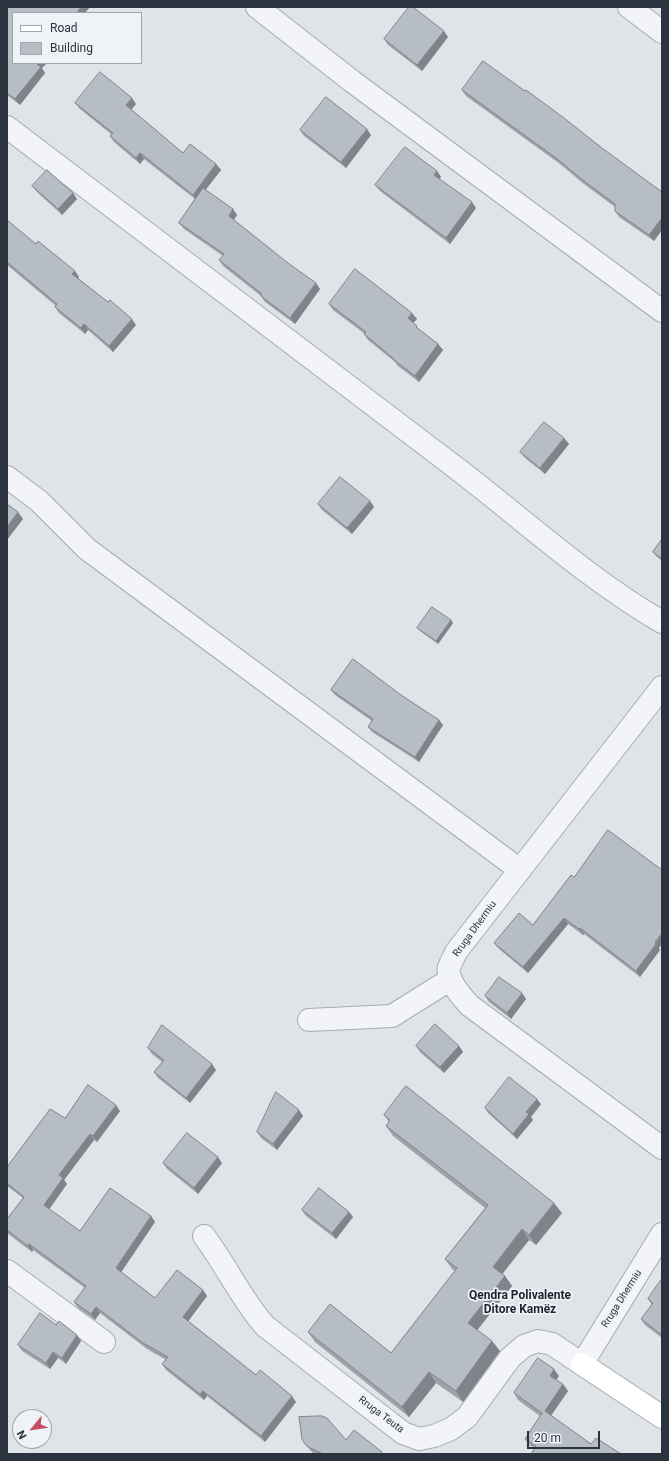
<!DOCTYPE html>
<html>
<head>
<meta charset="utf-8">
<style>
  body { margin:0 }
  #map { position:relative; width:669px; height:1461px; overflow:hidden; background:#e0e4e8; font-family:Roboto,sans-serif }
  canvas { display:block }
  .frame { position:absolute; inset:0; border:8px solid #2a333e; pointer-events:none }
  .legend { position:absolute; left:12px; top:12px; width:130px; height:52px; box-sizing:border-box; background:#eff2f6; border:1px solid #a0a6ac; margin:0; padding:5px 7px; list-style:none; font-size:12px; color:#2a333e }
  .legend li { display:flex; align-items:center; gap:8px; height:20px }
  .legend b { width:20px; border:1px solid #a0a6ac }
  .north { position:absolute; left:12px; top:1409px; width:40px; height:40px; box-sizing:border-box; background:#eff2f6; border:1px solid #a0a6ac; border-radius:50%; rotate:241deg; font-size:11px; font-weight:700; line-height:16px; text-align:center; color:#2a333e }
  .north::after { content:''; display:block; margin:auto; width:14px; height:18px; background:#c64c66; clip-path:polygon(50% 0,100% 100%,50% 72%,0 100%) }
  .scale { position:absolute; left:527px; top:1431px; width:73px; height:18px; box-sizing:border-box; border:2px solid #2a333e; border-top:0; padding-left:5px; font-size:12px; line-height:14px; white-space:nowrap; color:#2a333e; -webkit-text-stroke:3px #eff2f6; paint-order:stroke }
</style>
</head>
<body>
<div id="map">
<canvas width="669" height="1461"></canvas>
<div class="frame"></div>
<ul class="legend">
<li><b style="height:5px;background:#fff"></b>Road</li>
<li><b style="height:11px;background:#b7bdc5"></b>Building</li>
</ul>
<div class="north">N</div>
<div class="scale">20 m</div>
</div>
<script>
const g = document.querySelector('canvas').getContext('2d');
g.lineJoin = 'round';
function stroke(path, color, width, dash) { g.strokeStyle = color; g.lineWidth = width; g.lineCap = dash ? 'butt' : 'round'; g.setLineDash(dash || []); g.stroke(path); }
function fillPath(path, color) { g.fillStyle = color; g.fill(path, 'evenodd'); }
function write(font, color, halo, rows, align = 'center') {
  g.font = font + ' Roboto,sans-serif'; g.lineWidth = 3.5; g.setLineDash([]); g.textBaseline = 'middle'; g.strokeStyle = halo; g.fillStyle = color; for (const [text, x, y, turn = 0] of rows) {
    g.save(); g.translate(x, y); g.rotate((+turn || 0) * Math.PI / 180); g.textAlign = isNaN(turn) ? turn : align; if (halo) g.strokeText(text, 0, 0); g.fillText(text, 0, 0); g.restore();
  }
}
const street = new Path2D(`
  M257,7L353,82L662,311
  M629,7L662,32
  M7,127C155,240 303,352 451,464C521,517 586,578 662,622
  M7,477L39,501L87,549L520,870
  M662,687L456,952C454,957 451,962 449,967C446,979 462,997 469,1005L662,1148
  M309,1020L392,1016L451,979
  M204,1236C226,1265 241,1299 265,1326L403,1433L419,1439L434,1436L451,1429L467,1417L510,1358L524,1346L538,1341L552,1344L582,1364L662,1234
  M7,1271L104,1342`);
const secondary = new Path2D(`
  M582,1364L662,1417`);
stroke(street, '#a6abb2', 24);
stroke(secondary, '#a6abb2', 24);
stroke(street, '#f2f4f7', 22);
stroke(secondary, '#fff', 22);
fillPath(new Path2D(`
  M7,7H90L85,13H13L42,68L45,73L20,105L7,95Z
  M448,37L422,71L388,45L384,39Z
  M462,90L602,148L662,192V230L654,241L619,217L615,211V207L584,184L560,164L466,96Z
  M75,103L136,104L131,110L183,153L216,164L221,170L205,190L233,209L237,215L234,220L320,289L295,324L265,302L261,296L223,266L219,260L223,256L184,229L179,223L195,199L144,159L140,164L114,142L110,136L111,134L80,109Z
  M300,130L371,135L346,168L304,136Z
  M437,171L441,177L439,179L476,208L450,244L380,191L375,185Z
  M32,186L73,193L77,199L62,215L37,192Z
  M7,220L36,244L75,271L79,277L78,278L136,325L113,352L88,330L85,334L59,313L55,307L56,306L7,265Z
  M329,304L417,319L413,323L420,330L438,344L443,350L419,382L398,366L395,362L368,340L364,334H365L333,310Z
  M564,438L569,444L545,474L525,458L520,452Z
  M370,501L374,507L352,534L322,510L318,504Z
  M662,539V561L657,557L653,552Z
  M451,620L453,623L438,644L420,631L417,628Z
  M331,690L401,695L439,720L443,725L419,762L372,732L368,727L372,721L335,695Z
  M571,875L659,948L660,950L640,977L584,934L583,935L568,924L528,973L499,949L494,943L533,925Z
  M485,996L526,999L511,1019L489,1002Z
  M416,1046H459L463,1052L444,1073L420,1052Z
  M148,1048L216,1070L190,1103L158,1078L154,1072L162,1062L152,1054Z
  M541,1104L531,1117L533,1120L517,1139L488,1113L485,1108Z
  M299,1110L303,1116L277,1150L261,1138L257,1132Z
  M120,1111L97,1142L94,1140L64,1180L67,1184L49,1209L80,1231L151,1216L155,1222L121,1272L155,1298L203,1290L207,1296L188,1321L256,1375L296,1402L265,1442L207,1396L204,1400L166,1370L162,1364L166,1360L147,1349L100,1313L95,1320L78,1308L74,1302L85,1288L33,1250L32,1252L7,1233V1219L23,1198L7,1186V1167L65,1118Z
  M384,1115L562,1213L536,1245L529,1240L502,1274L505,1276L512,1286L477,1330L492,1341L500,1351L463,1402L436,1383L409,1417L315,1342L308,1332L391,1353L455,1271L452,1269L445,1259L485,1208L393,1136L386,1126L389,1122Z
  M163,1163H222L198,1194L167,1169Z
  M302,1210L349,1212L353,1217L336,1239L306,1216Z
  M662,1281V1338L645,1325L641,1319L652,1305L648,1299Z
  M56,1325L77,1335L81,1341L66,1364L58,1358L50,1369L22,1351L18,1345Z
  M559,1376L556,1380L568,1391L551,1416L591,1444L621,1454L535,1449L529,1445L525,1439L540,1416L518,1400L514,1393Z
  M346,1440L384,1454H314L310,1450L305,1444Z`), '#9da3a9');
fillPath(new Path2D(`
  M81,7H90L85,13H77Z
  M444,31L448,37L422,71L417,65Z
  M38,63H47L42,68L45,73L20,105L15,99Z
  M132,98L136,104L130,111L126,105Z
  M367,129L371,135L346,168L341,162Z
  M140,153L144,159L140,164L136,158Z
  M216,164L221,170L197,201L193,195Z
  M437,171L441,177L438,181L434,175Z
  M73,193L77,199L62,215L58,209Z
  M472,202L476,208L450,244L446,238Z
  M233,209L237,215L233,221L229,216Z
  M662,218V230L654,241L649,235Z
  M75,271L79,277L77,279L72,274Z
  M316,283L320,289L295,324L290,318Z
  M412,313L417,319L412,324L408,318Z
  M132,319L136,325L113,352L109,346Z
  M84,324L88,330L85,334L81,328Z
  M438,344L443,350L419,382L415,376Z
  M564,438L569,444L545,474L540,468Z
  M370,501L374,507L352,534L347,528Z
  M18,512L23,519L7,540V527Z
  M451,620L453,623L438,644L436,641Z
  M439,720L443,725L419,762L415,757Z
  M564,918L568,924L528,973L523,967Z
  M580,928L584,934L583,935L579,929Z
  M662,933V944L659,948L660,950L640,977L636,971Z
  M522,993L526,999L511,1019L507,1013Z
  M459,1046L463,1052L444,1073L440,1067Z
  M212,1064L216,1070L190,1103L186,1098Z
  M537,1099L541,1104L531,1117L533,1120L517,1139L513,1134L526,1112Z
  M116,1105L120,1111L97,1142L93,1136Z
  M299,1110L303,1116L277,1150L273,1144Z
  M90,1134L94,1140L64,1180L67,1184L48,1211L44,1205L59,1175Z
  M218,1157L222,1163L198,1194L194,1188Z
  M554,1203L562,1213L536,1245L529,1235Z
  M349,1212L353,1217L336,1239L332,1233Z
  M151,1216L155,1222L120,1274L116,1268Z
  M522,1229L529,1240L500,1277L493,1267Z
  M29,1244L33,1250L32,1252L28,1246Z
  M505,1276L512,1286L475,1333L468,1323Z
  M203,1290L207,1296L187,1323L183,1317Z
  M96,1307L100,1313L95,1320L91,1314Z
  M77,1335L81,1341L66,1364L62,1358Z
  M492,1341L500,1351L463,1402L456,1391Z
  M53,1352L58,1358L50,1369L46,1363Z
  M554,1369L559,1376L555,1382L550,1376Z
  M429,1372L436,1383L409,1417L402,1407Z
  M563,1384L568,1391L549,1418L545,1411Z
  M203,1391L207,1396L204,1400L200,1394Z
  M292,1396L296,1402L265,1442L261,1436Z`), '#80848a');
const building = new Path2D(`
  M7,7H81L77,13H13V63H38L37,64L41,67L15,99L7,93Z
  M409,7H413L444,31L417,65L384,39Z
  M483,61L525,91L526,90L564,118L602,148L662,192V218L649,235L615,211V204L580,178L556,158L462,90Z
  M100,72L132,98L126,105L183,153L190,144L216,164L193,195L140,153L136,158L110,136L113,133L75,103Z
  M326,97L367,129L341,162L300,130Z
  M405,147L437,171L434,175L472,202L446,238L375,185Z
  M47,170L73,193L58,209L32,186Z
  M203,188L233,209L229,216L288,263L316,283L290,318L261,296L262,294L219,260L224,254L179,223Z
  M7,220L36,244L38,241L75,271L72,274L108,302L110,300L132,319L109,346L84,324L81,328L55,307L57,304L7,262Z
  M355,269L412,313L408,318L417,326L416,327L438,344L415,376L394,360V359L364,334L366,332L329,304Z
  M544,422L564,438L540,468L520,452Z
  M340,477L370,501L347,528L318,504Z
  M7,504L18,512L7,527Z
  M662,539V559L653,552Z
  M432,607L451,620L436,641L417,628Z
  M353,659L401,695L439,720L415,757L368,727L373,719L331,690Z
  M608,830L662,870V933L655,942L656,944L636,971L580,928L579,929L564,918L523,967L494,943L519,913L533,925L571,875L574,877Z
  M499,977L522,993L507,1013L485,996Z
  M435,1024L459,1046L440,1067L416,1046Z
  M162,1025L212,1064L186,1098L154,1072L164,1060L148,1048Z
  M509,1077L537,1099L526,1112L529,1114L513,1134L485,1108Z
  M88,1085L116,1105L93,1136L90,1134L59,1175L63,1178L44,1205L80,1231L110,1188L151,1216L116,1268L155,1298L177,1270L203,1290L183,1317L256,1375L260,1370L292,1396L261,1436L203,1391L200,1394L162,1364L168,1357L143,1343L96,1307L91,1314L74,1302L86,1286L29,1244L28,1246L7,1230V1219L24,1197L7,1183V1167L50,1109L65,1118Z
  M406,1086L554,1203L529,1235L522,1229L493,1267L505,1276L468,1323L492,1341L456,1391L429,1372L402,1407L308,1332L330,1304L391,1353L457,1268L445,1259L488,1205L386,1126L390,1120L384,1115Z
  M276,1092L299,1110L273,1144L257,1132Z
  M187,1133L218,1157L194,1188L163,1163Z
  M319,1188L349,1212L332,1233L302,1210Z
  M661,1280L662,1281V1335L641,1319L653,1303L648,1299Z
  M40,1313L56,1325L59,1321L77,1335L62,1358L53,1352L46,1363L18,1345Z
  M538,1358L554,1369L550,1376L563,1384L545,1411L591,1444L596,1438L621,1454H531L536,1446L525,1439L542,1413L514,1393Z
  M322,1416L327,1418L346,1440L354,1430L382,1452L381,1454H323L310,1448L305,1444L302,1439L299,1417Z`);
fillPath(building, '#b7bdc5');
stroke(building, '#80848a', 1);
write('10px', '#2a333e', '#eff2f6', [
  ["Rruga Dhermiu",475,929,-54],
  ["Rruga Dhermiu",622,1299,-58],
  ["Rruga Teuta",381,1415,37]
]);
write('bold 12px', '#1c242f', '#eff2f6', [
  ["Qendra Polivalente",520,1296],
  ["Ditore Kamëz",520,1310]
]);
</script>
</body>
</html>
